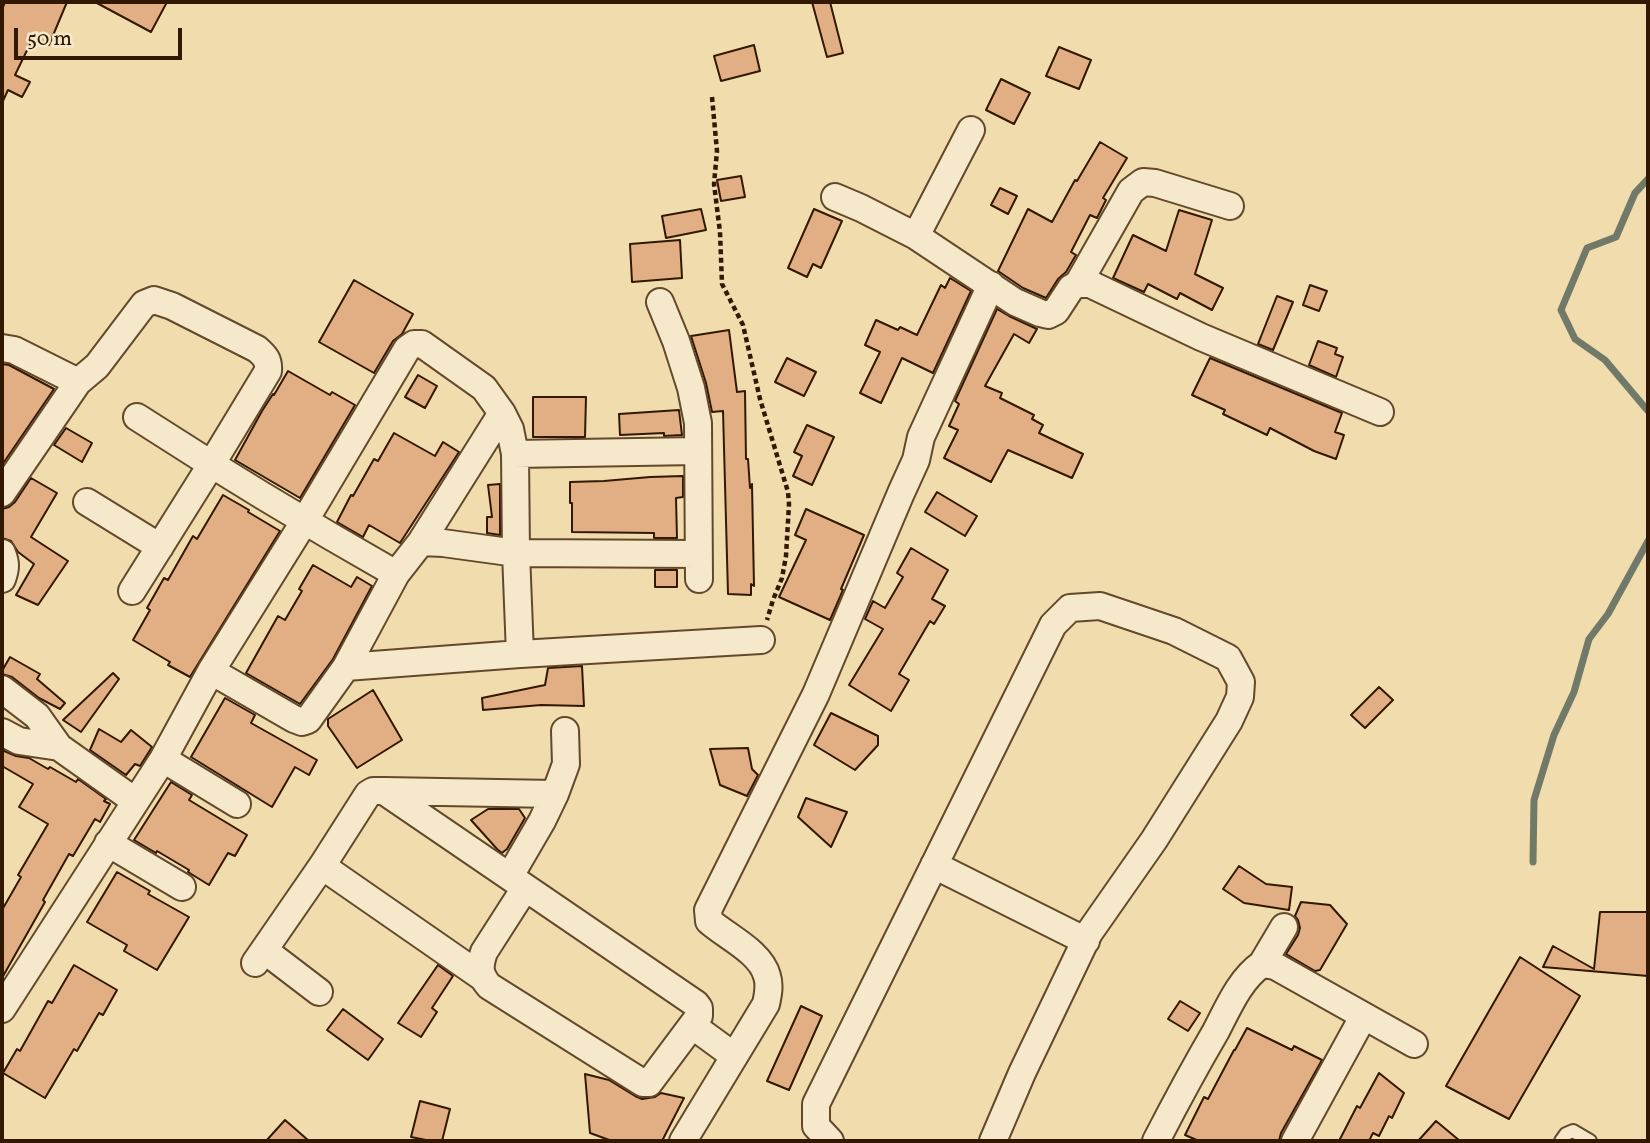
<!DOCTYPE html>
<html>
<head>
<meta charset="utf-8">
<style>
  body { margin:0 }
  #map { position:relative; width:1650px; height:1143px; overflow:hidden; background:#f1dcad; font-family:Vollkorn,serif }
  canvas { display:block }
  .frame { position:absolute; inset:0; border:4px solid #321800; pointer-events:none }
  .scale { position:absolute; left:14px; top:28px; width:168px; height:32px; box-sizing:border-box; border:4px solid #321800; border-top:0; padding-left:9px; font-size:21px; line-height:24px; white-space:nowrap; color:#321800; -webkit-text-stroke:5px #f6e8ca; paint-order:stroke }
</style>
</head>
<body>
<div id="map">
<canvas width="1650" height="1143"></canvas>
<div class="frame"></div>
<div class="scale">50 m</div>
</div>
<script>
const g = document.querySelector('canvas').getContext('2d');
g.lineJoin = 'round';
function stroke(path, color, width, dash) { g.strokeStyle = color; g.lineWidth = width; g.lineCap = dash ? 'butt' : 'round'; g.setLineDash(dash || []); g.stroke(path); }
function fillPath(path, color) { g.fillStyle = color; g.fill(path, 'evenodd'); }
stroke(new Path2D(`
  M1648,179L1635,193L1616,237L1587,248L1561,310L1575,339L1605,360L1648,411
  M1533,862L1534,800L1554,735L1574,692L1589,639L1608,614L1648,541`), '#717a68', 7);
const building = new Path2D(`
  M5,2H67L49,45L33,38L15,75L30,82L22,97L8,90L2,103V10Z
  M95,2H167L151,32Z
  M812,2H830L843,53L827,57Z
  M754,45L760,71L721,81L714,56Z
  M1059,47L1091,60L1079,89L1046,76Z
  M1001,79L1030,93L1014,124L986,110Z
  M1100,142L1127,158L1103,198L1106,200L1097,218L1090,215L1071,252L1076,255L1066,272L1058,279L1046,298L1023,288L998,271L1028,209L1052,222L1075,180L1077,181Z
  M741,176L745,197L721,201L717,180Z
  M1000,188L1017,196L1008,214L991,205Z
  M701,209L706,230L666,238L662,216Z
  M814,209L842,221L821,268L813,264L807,277L788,268Z
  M1179,210L1212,220L1195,274L1223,288L1212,310L1180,293L1177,299L1148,284L1144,292L1113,278L1133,235L1166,251Z
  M680,240L682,278L632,282L630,244Z
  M950,278L971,291L933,373L902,358L881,403L860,393L880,352L865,345L876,320L898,330L900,327L917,335L941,285L945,288Z
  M354,280L413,314L402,334L393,341L374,373L319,342Z
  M1310,285L1327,291L1319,311L1303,305Z
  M1277,296L1293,302L1273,350L1258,344Z
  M997,309L1009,316L1037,329L1029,343L1014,334L985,386L1002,393L1000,398L1034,415L1032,419L1043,425L1039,433L1083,454L1072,478L1008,450L991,482L944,458L958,430L949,426L959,404L955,401Z
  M729,330L737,392L745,391L746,459H748L750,488L752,484L754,586L751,584V595L728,594L723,411L712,412L706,383L691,336Z
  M1318,341L1337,348L1335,354L1343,357L1336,377L1309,365Z
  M787,358L816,372L804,396L775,382Z
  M1210,358L1342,413L1335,432L1344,435L1336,459L1314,451L1270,428L1267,435L1223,414L1225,410L1192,395Z
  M2,364L9,365L54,389L2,465Z
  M288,371L330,395L332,392L355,405L300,498L235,460L262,411L273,394L274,395Z
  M418,375L437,386L425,408L405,397Z
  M533,397H586L585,437H533Z
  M679,410L682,435L664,436V433L620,435L619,414Z
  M807,425L834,437L812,485L793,476L802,456L794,452Z
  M66,428L92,443L82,462L54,445Z
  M394,433L435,456L443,442L459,452L400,543L369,525L363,537L337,522L351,495L353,496L374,459L378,461Z
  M683,476V497L676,498L677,538H654V533L572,532V503H570V482L604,481L650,477Z
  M31,478L57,493L31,537L68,561L38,605L16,595L34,564L18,552L11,541L2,538V509L9,507L15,502Z
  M500,484V535L487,533V517H492L488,485Z
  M937,492L977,516L965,536L925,512Z
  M223,495L249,510L248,512L280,531L190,677L168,665L170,662L133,640L150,610L147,608L164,578L168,580L193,536L197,539Z
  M806,509L864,535L841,589L843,590L830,620L779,597L806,540L795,535Z
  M911,548L948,570L932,599L945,606L934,624L930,621L899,674L909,680L891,711L849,685L883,629L865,619L873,601L885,608L903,577L897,573Z
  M313,565L351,587L357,577L372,586L333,659L300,704L246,673L278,616L285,620L302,591L299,589Z
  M655,570H677V587H655Z
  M10,657L40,674L37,679L65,703L60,709L39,698L12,677L2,674V671Z
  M582,666L584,706L541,705L483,710L482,698L545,685L548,668Z
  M113,673L119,679L81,732L63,720Z
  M1379,687L1393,700L1365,728L1351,715Z
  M373,690L402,740L357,768L328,726V719Z
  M225,698L255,715L251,723L317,760L309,775L295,767L272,807L191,757Z
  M831,713L878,736V745L855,770L814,745Z
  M99,729L121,742L131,730L152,747L140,766L135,764L126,775L90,750Z
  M748,748L752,769L758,775L747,796L720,785L710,749Z
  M2,750L16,756L29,758L48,769L50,767L76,782L78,779L106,799L104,801L110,804L100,822L95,819L73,856L69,854L43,900L45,902L2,978V910L21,877L18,875L48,824L19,807L33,784L2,766Z
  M171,782L192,795L189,800L247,835L235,856L228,853L209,885L188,872L189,870L157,851L156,853L134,840Z
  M806,798L847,812L831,847L798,817Z
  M488,809H519L525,818L507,849L502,853L497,849L471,820Z
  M1239,866L1266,884L1292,887L1289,910L1244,903L1223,889Z
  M117,872L150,891L148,894L189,917L157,970L124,951L127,945L87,922Z
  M1301,902L1330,905L1347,924L1320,970L1315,971L1286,954L1298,935L1300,928L1298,920L1295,916Z
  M1600,912H1648V976L1543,967L1553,946L1594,969Z
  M1520,957L1580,996L1509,1119L1446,1086Z
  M74,965L117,990L103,1015L99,1013L77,1051L74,1049L45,1098L3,1073L17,1049L20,1051L48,1001L52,1003Z
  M438,965L453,976L432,1008L437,1012L421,1037L398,1023Z
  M1180,1001L1200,1013L1188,1031L1168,1019Z
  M801,1006L822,1016L789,1090L767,1081Z
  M343,1009L383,1039L368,1060L327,1030Z
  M1247,1028L1292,1050L1294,1046L1322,1060L1281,1133L1279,1141H1199L1185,1135L1204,1097L1208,1099L1234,1050H1235Z
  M1379,1073L1404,1093L1392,1118L1389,1116L1379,1136L1373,1133L1369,1141H1339L1357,1106L1360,1108Z
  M585,1074L609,1080L635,1096L642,1099L655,1097L661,1093L684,1098L662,1141H612L590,1133Z
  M420,1101L450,1109L442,1141H431L411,1137Z
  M285,1120L309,1141H266Z
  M1436,1121L1460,1141H1418Z`);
fillPath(building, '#e2ae83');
stroke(building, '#321800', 2);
const lane = new Path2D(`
  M1561,1141L1566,1134L1573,1131L1590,1141`);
const street = new Path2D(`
  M835,197L861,208L916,236L1015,302L1040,313L1048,315L1056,311L1071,288L1078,284H1090L1201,337L1380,412
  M916,236L971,130
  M1078,284L1131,191L1143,182L1155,183L1230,206
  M660,302L676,341L691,388L698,423L699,579
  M2,348L14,350L78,382
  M502,413L510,429L515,454L516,553L520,654
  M137,417C222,472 308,524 396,574
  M515,454L697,451
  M2,493L78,382L97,366L144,304L154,300L172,306L257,349C265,356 269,360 268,371L211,465L132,591
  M87,502L160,547
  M421,542L443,543L516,553L698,554
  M2,553C6,563 6,568 2,579
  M346,667L520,654L761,640
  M2,689L37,716L59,747L135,801
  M2,732L19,741L59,747
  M163,759L237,804
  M384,791L555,794
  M108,843L182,887
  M934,865L1086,941
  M322,866L482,977
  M510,876L542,821L555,794L566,764L565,731
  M264,950L319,992
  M255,963L322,866L368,794L373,791H384L696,1004L699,1008V1016L649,1083H643L489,986C479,974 479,967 484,952L525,888
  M1262,964L1284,927
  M2,1009L163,759L211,671L304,522L407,349L414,344H422L484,388L502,413L421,542L396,574L346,667L308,720L302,722L294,719L211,671
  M693,1026L734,1056
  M683,1141L766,1004C768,995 770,985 767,976C761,952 727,937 709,921L708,910L816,694L901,493L916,460L921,437L991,285
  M830,1141L816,1126V1104L1053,625L1070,608L1100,606L1174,631L1228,658L1241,682L1240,697L1229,721L1154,840L1089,933L1022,1073L993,1141
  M1156,1141C1175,1104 1195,1067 1216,1031C1228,1008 1240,979 1262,964L1275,966L1414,1044
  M1295,1141L1363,1017`);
stroke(lane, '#62492b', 16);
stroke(street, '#62492b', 30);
stroke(new Path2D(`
  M712,97L717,151L714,184L720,232L722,284L743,325L760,399L788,492L789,504L786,556L782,578L773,600L767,620`), '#321800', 4.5, [5, 3.5]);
stroke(lane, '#f6e8ca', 12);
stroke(street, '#f6e8ca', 26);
</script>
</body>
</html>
